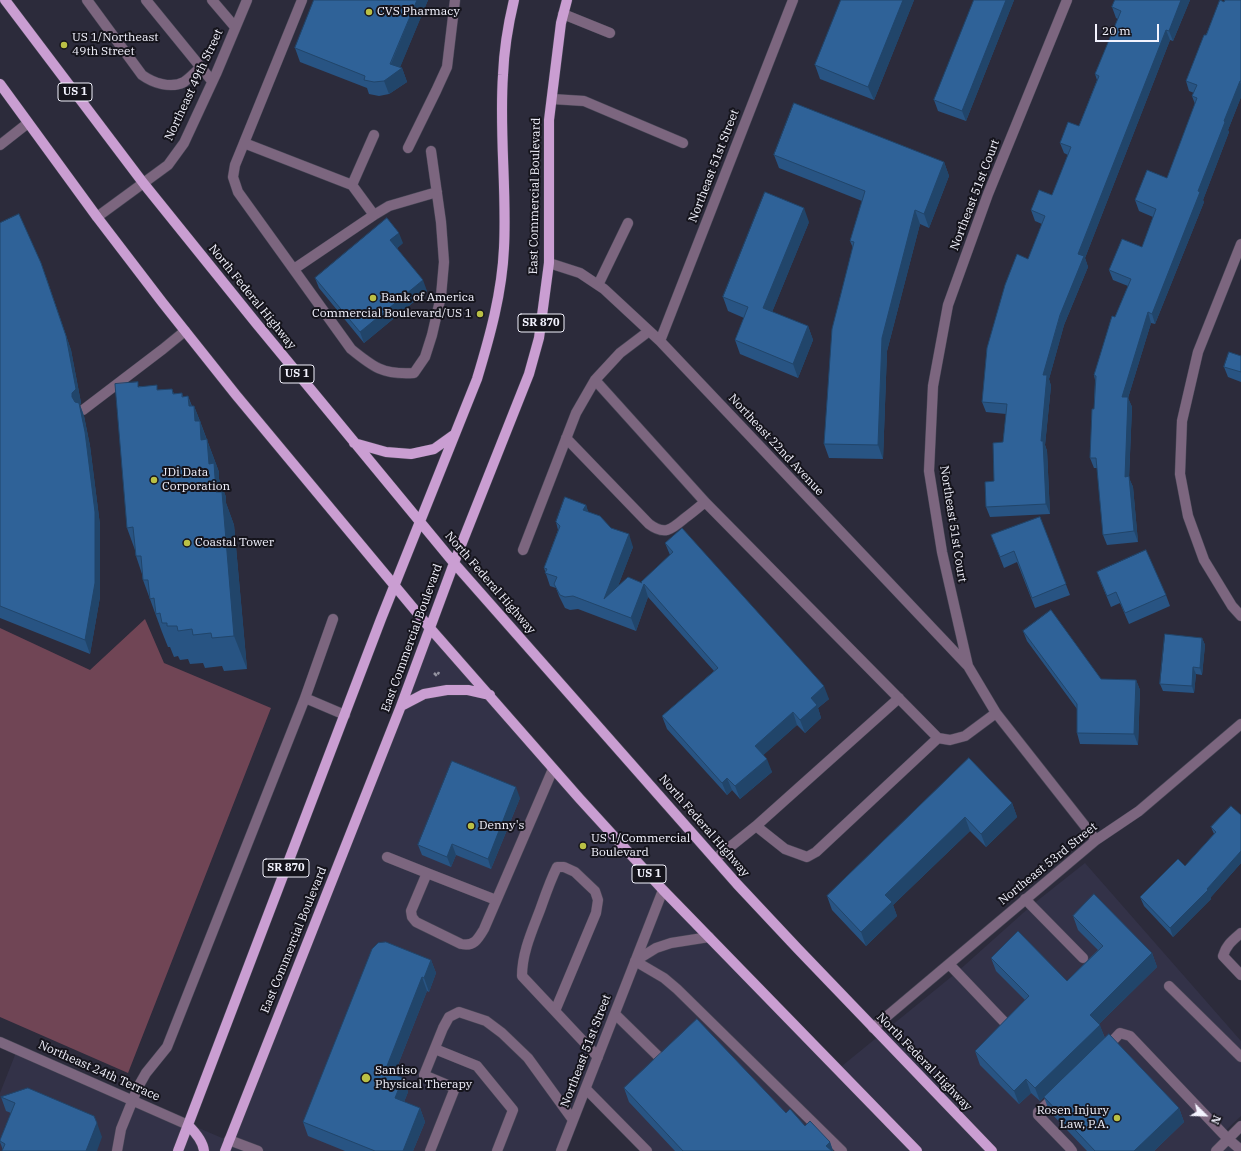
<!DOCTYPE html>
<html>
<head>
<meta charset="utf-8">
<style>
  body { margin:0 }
  #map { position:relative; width:1241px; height:1151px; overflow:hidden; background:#2c2b3b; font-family:"IBM Plex Serif",serif }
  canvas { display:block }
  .north { position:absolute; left:1185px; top:1095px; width:40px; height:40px; -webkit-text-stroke:3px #15141c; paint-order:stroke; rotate:113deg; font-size:11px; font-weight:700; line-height:16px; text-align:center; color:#f3f3fe }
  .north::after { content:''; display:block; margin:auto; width:14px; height:18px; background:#f3f3fe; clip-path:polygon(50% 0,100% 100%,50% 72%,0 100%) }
  .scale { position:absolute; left:1095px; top:24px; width:64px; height:18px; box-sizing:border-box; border:2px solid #f3f3fe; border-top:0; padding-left:5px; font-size:12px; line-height:14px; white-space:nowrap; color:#f3f3fe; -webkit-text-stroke:3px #15141c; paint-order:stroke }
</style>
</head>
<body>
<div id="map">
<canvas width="1241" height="1151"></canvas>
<div class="north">N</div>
<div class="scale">20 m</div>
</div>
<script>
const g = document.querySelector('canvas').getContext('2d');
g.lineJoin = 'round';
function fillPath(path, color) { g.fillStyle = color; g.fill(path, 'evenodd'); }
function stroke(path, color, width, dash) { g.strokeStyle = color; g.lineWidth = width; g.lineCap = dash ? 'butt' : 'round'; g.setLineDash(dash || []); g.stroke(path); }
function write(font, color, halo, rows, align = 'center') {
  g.font = font + ' "IBM Plex Serif",serif'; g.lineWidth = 4; g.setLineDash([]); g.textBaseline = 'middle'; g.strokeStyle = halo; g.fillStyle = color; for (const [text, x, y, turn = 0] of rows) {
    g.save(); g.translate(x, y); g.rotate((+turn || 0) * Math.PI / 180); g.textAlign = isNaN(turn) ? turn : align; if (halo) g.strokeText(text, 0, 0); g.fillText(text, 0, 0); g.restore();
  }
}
fillPath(new Path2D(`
  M431,625L664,888L837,1070L956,973L1032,905L1085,863L1241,1041V1116L1220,1136L1235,1151H648L586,1089L561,1151H0V1093L17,1050L229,1141Z`), '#333248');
fillPath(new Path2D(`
  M145,619L164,663L271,708L128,1073L0,1017V628L90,670Z`), '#704555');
const minor = new Path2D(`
  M87,0L142,75C153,83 171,89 184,82C190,78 195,72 201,67
  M146,0L212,81
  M212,0L235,27
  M302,0L244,143L352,185L374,135
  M1067,0L988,194L948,305L933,386L929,471L942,552L968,666L996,713L1096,840
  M563,14L610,33
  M552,99L584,101L683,143
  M244,143L235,165L233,177L238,192L351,349C373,367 383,375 414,373L425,357L432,335L441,296L444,262L441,222L431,151
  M0,145L28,123
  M408,148L436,91L447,67L455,0
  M352,185L374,215
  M97,217L168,165L184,143L216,74L247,0
  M1241,244L1198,352L1182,421L1180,474L1188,516L1204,560L1232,606L1241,616
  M549,263L580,273L604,289L660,341L967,665
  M294,269L374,215L389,206L437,192
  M598,285L628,223
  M660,341L793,0
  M83,410L163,349L185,331
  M566,438L649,524C665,536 672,529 685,518C692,513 699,507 705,502L595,380
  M705,502L938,738L950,740L965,736L996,713
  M523,550L576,413L595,380L620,353L649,331
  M333,619L305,698L345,715
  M899,698L756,826L785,849L807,857L816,852L938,738
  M387,857L427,873L411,911L412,917L416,922L461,944C474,947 478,939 484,929L553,769
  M715,859L756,826
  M427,873L496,900
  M1025,899L1083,958
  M1241,933C1233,940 1226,945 1223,956L1241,975
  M635,961L664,978L677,989L842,1151
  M635,961L656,948L671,943L709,937
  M949,964L1009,1027
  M1169,986L1241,1057
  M555,1011L596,913L598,900L595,891L575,872L564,867H557C550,881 545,896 540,910C532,931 522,953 522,976L598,1057
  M615,1014L661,1059
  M873,1028L1096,840L1139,811L1241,724
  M0,1042L188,1125
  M435,1049L477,1066L513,1110L497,1151
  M1105,1049L1120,1033L1130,1036L1228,1139L1241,1150
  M586,1089L647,1151
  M1056,1096L1038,1112V1115L1069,1147L1072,1151
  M229,1140L258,1151
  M117,1151L121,1129L138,1087L146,1073L167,1047L305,698
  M430,1151L455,1088L424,1075L443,1028L449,1017L459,1012L486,1021L502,1033L528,1058L573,1120
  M561,1151L663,890
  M1216,1151L1241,1126`);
const major = new Path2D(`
  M5,0L144,184L256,323L454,563L737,884L797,948L992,1151
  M0,84L97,217L162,302L236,395L429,627L579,798L663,890L917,1151
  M354,443L386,452L411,454L434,449L455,434
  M401,706L424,694L447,690H468L490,695
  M188,1125C195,1132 203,1141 204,1151
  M178,1151L381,619L477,379C490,336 502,293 504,248C507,190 499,133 503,75C504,50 508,25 514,0
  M225,1151L401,706L454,563L529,374L539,338L549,263V120L561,23L567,0`);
stroke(minor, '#484756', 11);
stroke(major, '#484756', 11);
stroke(new Path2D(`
  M434,673L437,676L439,672`), '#9393a0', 2.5, [4, 2]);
stroke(minor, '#7c667f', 10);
stroke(major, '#ca9ed2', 10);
fillPath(new Path2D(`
  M314,0H428L400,67L402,68L407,82L389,94L379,96L369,94L367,88L300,62L295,48Z
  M841,0H914L874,100L820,79L815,65Z
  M974,0H1014L966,121L938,111L934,100Z
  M1115,0H1190L1173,41L1170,40L1085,258L1088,267L1064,325L1049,379L1051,386L1045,445L1047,451L1050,514L990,517L986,507L994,481L1003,442L1006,414L986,412L982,402L1028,259L1042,224L1035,221L1031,210L1052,195L1068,155L1064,153L1060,143L1079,126L1097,80L1095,74L1118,19L1116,18L1112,7Z
  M1241,0V97L1228,130L1229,132L1203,200L1204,202L1155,324L1151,323L1128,398L1132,407L1129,478L1133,487L1138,542L1107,545L1103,535L1097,468H1094L1090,458L1094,409L1095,380L1094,375L1115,317L1128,286L1113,280L1109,270L1142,247L1153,217L1139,211L1135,200L1167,178L1195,104L1192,96L1194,93L1189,91L1186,81L1206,35L1224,2Z
  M774,155L944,162L949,176L929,228L920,224L887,351L883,459L829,458L824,444L853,248L850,241L862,201L779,168Z
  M809,222L772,312L808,326L813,340L798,378L740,354L735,340L744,318L728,311L723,297Z
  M0,223L46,277L71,350L81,403L80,405L84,416L90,446L100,525V597L90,654L0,618Z
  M403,243L397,248L427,291L364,343L319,288L315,278Z
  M1241,356V382L1228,377L1224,367Z
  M139,386L159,390L172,389L174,394L182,393L183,397L188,396L192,406H194L200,421L219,472V479L226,497V503L234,525L247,669L224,671L222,666L205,668L203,663L190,664L188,659L180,660L178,656L174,657L170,647H168L162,632L143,580L142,574L136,556L135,550L127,528Z
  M586,505L588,512L611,528L633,547L618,586L642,582L670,555L665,543L829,699L818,708L821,718L805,733L797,725L763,755L772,772L740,799L732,790L727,795L667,729L662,716L714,671L648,597L636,631L578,609L570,610L565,608L559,596L556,588L550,586L544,568L558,530L556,522Z
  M1040,517L1070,595L1035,608L1017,562L1004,568L991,535Z
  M1097,572L1166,595L1170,606L1129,624L1120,603L1111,607L1101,583Z
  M1023,631L1101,679L1136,680L1140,690L1138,745L1080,744L1077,733V709L1027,641Z
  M1202,638L1205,645L1202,675L1196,674L1194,693L1163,691L1160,684Z
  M969,758L1012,803L1017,817L986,847L970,831L893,905L897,916L866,946L832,910L827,896Z
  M520,798L491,869L456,855L451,867L422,855L418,845Z
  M1241,815V863L1211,897V899L1173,937L1144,906L1140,897L1185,866L1214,834L1211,827Z
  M1073,916L1152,953L1157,967L1099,1024L1105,1038L1179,1108L1184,1122L1154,1151H1087L1049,1111L1044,1097L1040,1101L1031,1093L1019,1104L980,1065L975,1051L1025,1000L996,971L991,958L1067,981L1098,950L1078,930Z
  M431,960L436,973L429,992L427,991L394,1075L403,1078L408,1092L404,1102L420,1108L425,1122L413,1151H345L308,1136L303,1122Z
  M624,1088L786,1113L805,1126L830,1142L833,1151H675L629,1102Z
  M1,1097L102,1137L3,1150L0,1142V1140L11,1113L6,1111Z`), '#285483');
fillPath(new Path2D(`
  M417,0H428L399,70L402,68L407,82L389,94L384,81Z
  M903,0H914L874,100L868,87Z
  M1006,0H1014L966,121L962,111Z
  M1181,0H1190L1173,41L1169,31Z
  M1166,30L1170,40L1085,258L1088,267L1064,325L1049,379L1051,386L1045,445L1047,451L1050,514L1046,504L1041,441L1043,375L1078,254Z
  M1240,81L1241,84V97L1228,130L1229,132L1203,200L1204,202L1155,324L1152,314L1198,191L1224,121Z
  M944,162L949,176L929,228L924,214Z
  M804,208L809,222L768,322L763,308Z
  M915,210L920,224L887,351L883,459L878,445L882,338Z
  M399,233L403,243L394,251L390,240Z
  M41,263L71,350L81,403L80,405L84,416L90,446L100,525V597L90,654L85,640L77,407L72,397Z
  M423,280L427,291L364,343L360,332Z
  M1148,312L1151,323L1128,398L1132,407L1129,478L1133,487L1138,542L1134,531L1125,477L1122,397Z
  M808,326L813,340L798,378L793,364Z
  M188,396L194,414V406L219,472V479L226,497V503L234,525L247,669L234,636L216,492L209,464L201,440L189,406Z
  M586,505L590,517L583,510Z
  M629,534L633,547L609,610L604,599Z
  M644,584L648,597L636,631L631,618Z
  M1202,638L1205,645L1202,675L1200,668Z
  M1193,667L1196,674L1194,693L1192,686Z
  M1136,680L1140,690L1138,745L1134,734Z
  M824,686L829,699L818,708L821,718L805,733L800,720L811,698Z
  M793,712L797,725L759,759L755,746Z
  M767,759L772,772L740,799L735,786Z
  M727,778L732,790L727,795L722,783Z
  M516,787L520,798L491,869L488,859Z
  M1012,803L1017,817L986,847L981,834Z
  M965,817L970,831L893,905L897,916L866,946L861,932L885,895Z
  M452,844L456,855L451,867L447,857Z
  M1241,851V863L1211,897V899L1173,937L1170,928L1207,889Z
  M1152,953L1157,967L1095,1028L1090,1015Z
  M431,960L436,973L429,992L424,978Z
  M422,977L427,991L390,1085L385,1071Z
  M1100,1025L1105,1039L1040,1101L1035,1088Z
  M403,1078L408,1092L400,1112L395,1098Z
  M1026,1079L1031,1093L1019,1104L1014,1091Z
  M420,1108L425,1122L413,1151H403Z
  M1179,1108L1184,1122L1154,1151H1134Z
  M97,1123L102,1137L97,1151H86Z
  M830,1142L833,1151H828L826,1146Z`), '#21456a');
const building = new Path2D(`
  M314,0H417L390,64L402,68L384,81L374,82L364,80L365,76L295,48Z
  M841,0H903L868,87L815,65Z
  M974,0H1006L962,111L934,100Z
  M1115,0H1181L1169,31L1166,30L1078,254L1084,256L1060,315L1043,375H1047L1041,441H1043L1046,504L986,507L985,482L994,481L993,443L1003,442L1007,404L982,402L987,348L1005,285L1017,254L1028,259L1045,216L1031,210L1039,190L1052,195L1071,147L1060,143L1068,122L1079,126L1099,76L1095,74L1121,11L1112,7Z
  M1220,0L1224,2L1225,0H1241V81H1240L1224,121L1225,122L1198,191L1200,192L1152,314L1148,312L1122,397H1128L1125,477L1129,476L1134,531L1103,535L1096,458H1090L1092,409H1094L1096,376L1094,375L1112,316L1115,317L1131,279L1109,270L1122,239L1142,247L1156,209L1135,200L1147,170L1167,178L1197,98L1192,96L1197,85L1186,81L1204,35H1206Z
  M794,103L944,162L924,214L915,210L882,338L878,445L824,444L832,329L854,242L850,241L865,191L774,155Z
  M765,192L804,208L763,308L808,326L793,364L735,340L748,307L723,297Z
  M19,214L41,263L66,336L76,389L72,393V397L75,402L79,403L85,432L95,512V583L85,640L0,606V223Z
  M387,218L399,233L390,240L423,280L360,332L315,278Z
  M1229,352L1241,356V372L1224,367Z
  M138,382V387L157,385V390L172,389L173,394L182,393V397L188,396L189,406H194L195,421H200L201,440L207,439L209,464L214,463L216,492H222L234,636L212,638L211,633L193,635L192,629L178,631L177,626H167V623H162L160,613L156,614L154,598L150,599L148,580H143L141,556H136L133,527L127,528L115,384Z
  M565,497L586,505L583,510L600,516L611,528L629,534L604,599L628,577L642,583L641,582L673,552L665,543L682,528L824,686L811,698L817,705L800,720L793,712L755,746L767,759L735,786L727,778L722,783L662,716L718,668L644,584L631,618L573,596L565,597L560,595L554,584L557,577L545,573L547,569L544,568L560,526L556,522Z
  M1040,517L1066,584L1032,598L1014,551L1000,557L991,535Z
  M1146,550L1166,595L1125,613L1116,592L1107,596L1097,572Z
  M1051,610L1101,679L1136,680L1134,734L1077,733V704L1023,631Z
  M1165,634L1202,638L1200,668L1193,667L1192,686L1160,684Z
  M969,758L1012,803L981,834L965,817L885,895L892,902L861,932L827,896Z
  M452,761L516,787L488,859L452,844L447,857L418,845Z
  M1231,806L1241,815V851L1207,889L1208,890L1170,928L1140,897L1178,859L1185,866L1216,832L1211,827Z
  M1094,894L1152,953L1090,1015L1100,1025L1035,1088L1026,1079L1014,1091L975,1051L1029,996L991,958L1018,931L1067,981L1103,946L1073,916Z
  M386,942L431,960L424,978L422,977L385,1071L403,1078L395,1098L420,1108L403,1151H375L303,1122L372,949L378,943Z
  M697,1019L786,1113L790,1109L805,1126L810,1121L830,1142L826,1146L832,1151H683L624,1088Z
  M1109,1034L1179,1108L1134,1151H1095L1044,1097Z
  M28,1088L94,1116L97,1123L86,1151H2L5,1144L0,1141V1140L15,1103L1,1097Z`);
fillPath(building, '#2f6298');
stroke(building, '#21456a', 1);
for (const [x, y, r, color] of [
  [369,12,4,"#bac045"],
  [64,45,4,"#bac045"],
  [373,298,4,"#bac045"],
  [480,314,4,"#bac045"],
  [154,480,4,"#bac045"],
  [187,543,4,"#bac045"],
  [471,826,4,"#bac045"],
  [583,846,4,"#bac045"],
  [366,1078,5,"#bac045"],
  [1117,1118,4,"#bac045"]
]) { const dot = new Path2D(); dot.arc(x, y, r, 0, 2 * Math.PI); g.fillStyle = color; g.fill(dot); stroke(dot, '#15141c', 1.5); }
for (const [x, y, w] of [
  [75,92,34],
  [541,323,46],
  [297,374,34],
  [286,868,46],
  [649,874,34]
]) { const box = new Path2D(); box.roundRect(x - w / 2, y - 9, w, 18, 3); g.fillStyle = '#15141c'; g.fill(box); stroke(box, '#f3f3fe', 1); }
write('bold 11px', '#f3f3fe', null, [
  ["US 1",75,92],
  ["SR 870",541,323],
  ["US 1",297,374],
  ["SR 870",286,868],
  ["US 1",649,874]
]);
write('12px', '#f3f3fe', '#15141c', [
  ["CVS Pharmacy",377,12],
  ["US 1/Northeast",72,38],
  ["49th Street",72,52],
  ["Bank of America",381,298],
  ["Commercial Boulevard/US 1",472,314,"right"],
  ["JDi Data",162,473],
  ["Corporation",162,487],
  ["Coastal Tower",195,543],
  ["Denny's",479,826],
  ["US 1/Commercial",591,839],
  ["Boulevard",591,853],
  ["Santiso",375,1071],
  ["Physical Therapy",375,1085],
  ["Rosen Injury",1109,1111,"right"],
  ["Law, P.A.",1109,1125,"right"]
], 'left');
write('12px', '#f3f3fe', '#15141c', [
  ["Northeast 49th Street",194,85,-65],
  ["Northeast 51st Street",714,166,-69],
  ["Northeast 51st Court",975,195,-69],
  ["East Commercial Boulevard",535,196,-89],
  ["North Federal Highway",252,297,51],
  ["Northeast 22nd Avenue",776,445,47],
  ["Northeast 51st Court",953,524,81],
  ["North Federal Highway",490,583,49],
  ["East Commercial Boulevard",412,638,-70],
  ["North Federal Highway",704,826,49],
  ["Northeast 53rd Street",1048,864,-39],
  ["East Commercial Boulevard",294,940,-68],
  ["Northeast 51st Street",586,1051,-69],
  ["North Federal Highway",924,1062,46],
  ["Northeast 24th Terrace",99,1071,24]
]);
</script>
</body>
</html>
